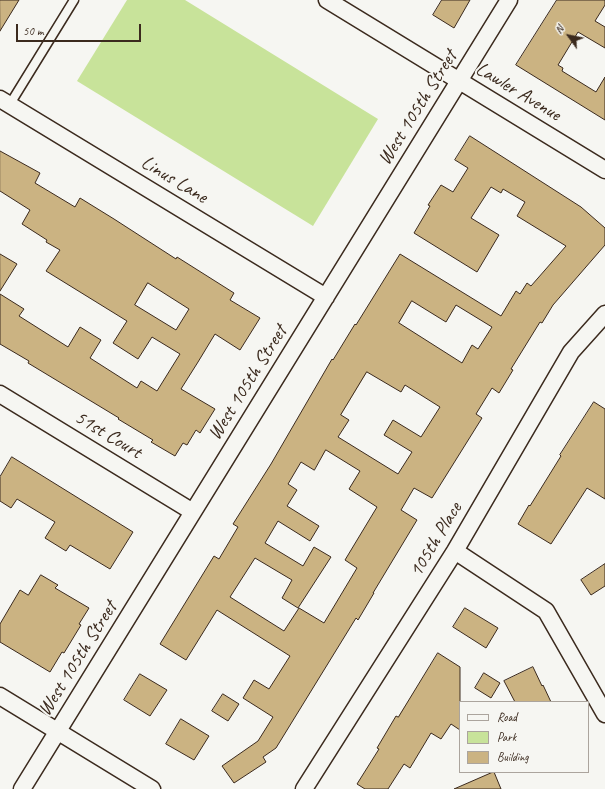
<!DOCTYPE html>
<html>
<head>
<meta charset="utf-8">
<style>
  body { margin:0 }
  #map { position:relative; width:605px; height:789px; overflow:hidden; background:#f6f6f2; font-family:Caveat,sans-serif }
  canvas { display:block }
  .legend { position:absolute; left:459px; top:701px; width:130px; height:72px; box-sizing:border-box; background:#f6f6f2; border:1px solid #aba49d; margin:0; padding:5px 7px; list-style:none; font-size:12px; color:#3b2a1e }
  .legend li { display:flex; align-items:center; gap:8px; height:20px }
  .legend b { width:20px; border:1px solid #aba49d }
  .north { position:absolute; left:549px; top:16px; width:40px; height:40px; -webkit-text-stroke:3px #f6f6f2; paint-order:stroke; rotate:303deg; font-size:11px; font-weight:700; line-height:16px; text-align:center; color:#3b2a1e }
  .north::after { content:''; display:block; margin:auto; width:14px; height:18px; background:#3b2a1e; clip-path:polygon(50% 0,100% 100%,50% 72%,0 100%) }
  .scale { position:absolute; left:16px; top:24px; width:125px; height:18px; box-sizing:border-box; border:2px solid #3b2a1e; border-top:0; padding-left:5px; font-size:12px; line-height:14px; white-space:nowrap; color:#3b2a1e; -webkit-text-stroke:3px #f6f6f2; paint-order:stroke }
</style>
</head>
<body>
<div id="map">
<canvas width="605" height="789"></canvas>
<ul class="legend">
<li><b style="height:5px;background:#f6f6f2"></b>Road</li>
<li><b style="height:11px;background:#c8e39a"></b>Park</li>
<li><b style="height:11px;background:#cbb382"></b>Building</li>
</ul>
<div class="north">N</div>
<div class="scale">50 m</div>
</div>
<script>
const g = document.querySelector('canvas').getContext('2d');
g.lineJoin = 'round';
function fillPath(path, color) { g.fillStyle = color; g.fill(path, 'evenodd'); }
function stroke(path, color, width, dash) { g.strokeStyle = color; g.lineWidth = width; g.lineCap = dash ? 'butt' : 'round'; g.setLineDash(dash || []); g.stroke(path); }
function write(font, color, halo, rows, align = 'center') {
  g.font = font + ' Caveat,sans-serif'; g.lineWidth = 4; g.setLineDash([]); g.textBaseline = 'middle'; g.strokeStyle = halo; g.fillStyle = color; for (const [text, x, y, turn = 0] of rows) {
    g.save(); g.translate(x, y); g.rotate((+turn || 0) * Math.PI / 180); g.textAlign = isNaN(turn) ? turn : align; if (halo) g.strokeText(text, 0, 0); g.fillText(text, 0, 0); g.restore();
  }
}
fillPath(new Path2D(`
  M127,0H185L378,119L313,226L77,81Z`), '#c8e39a');
const building = new Path2D(`
  M0,0H19L0,31Z
  M442,0H470L454,28L433,15Z
  M557,0H605V5L595,21L605,27V48L578,32L558,65L563,68L562,71L596,92L605,77V120L516,65Z
  M470,136L581,207L605,228V245L553,305L542,323L540,322L511,369L513,370L499,393L492,388L476,414L482,418L432,498L414,488L401,510L417,520L373,593H374L358,620L356,618L276,748L263,757L266,762L234,783L222,766L258,741L273,717L243,698L254,680L269,689L290,656L217,610L186,660L160,644L214,556L219,559L238,527L233,524L271,464L332,359L333,360L355,324L356,325L400,254L501,316L516,291L520,294L527,283L531,286L566,246L517,216L525,202L503,189L501,193L491,187L471,218L499,235L477,272L414,233L430,206L428,205L441,185L453,192L468,168L455,160ZM412,301L446,322L456,305L492,327L478,349L472,345L462,363L399,323ZM367,372L401,392L405,385L440,407L421,437L393,420L384,435L412,452L398,474L338,437L349,420L341,415ZM326,450L360,471L349,489L377,507L345,560L357,568L324,623L299,608L284,631L230,597L255,558L292,580L282,598L298,608L331,557L314,547L303,566L265,543L278,521L310,541L319,526L287,506L297,490L288,484L301,462L314,470Z
  M0,151L40,173L35,183L75,207L80,198L114,219L176,259L177,257L234,293L230,300L260,318L240,350L215,334L198,362L181,389L215,409L200,433L196,430L187,445L183,443L175,456L151,442L153,440L118,419L119,418L28,363L29,361L0,344V294L24,309L19,316L68,347L80,327L101,340L90,358L137,388L141,381L157,391L180,354L152,337L138,359L113,343L127,321L46,271L60,250L46,242L47,240L22,224L30,210L0,191ZM148,283L189,309L176,330L135,305Z
  M0,254L17,264L0,291Z
  M594,402L605,409V499L587,488L551,544L518,524L529,505L530,506L561,456L560,455Z
  M12,457L133,532L110,569L70,545L66,551L45,538L55,522L17,499L11,508L0,501V477Z
  M605,564V586L591,595L581,580Z
  M41,575L58,585L55,588L89,608L79,624L81,625L64,653L62,652L50,672L0,642V624L20,590L28,595Z
  M465,608L498,628L486,648L453,627Z
  M438,653L460,667V730L451,724L441,739L431,733L410,768L404,764L388,789H365L357,784L379,749L377,748L396,716L398,717Z
  M533,667L542,686L543,685L551,702H515L504,681Z
  M484,673L500,683L491,698L475,688Z
  M140,674L167,690L150,716L124,700Z
  M223,694L239,704L228,721L212,711Z
  M181,719L209,736L194,760L166,744Z
  M494,772L501,789H454L493,772Z`);
fillPath(building, '#cbb382');
stroke(building, '#3b2a1e', 1);
const lane = new Path2D(`
  M10,104L74,0`);
const street = new Path2D(`
  M327,0L605,170
  M0,99L326,297
  M0,394L193,512
  M455,551L546,611L605,714
  M0,696L152,789
  M22,789L509,0
  M304,789L455,551L571,352L605,314`);
stroke(lane, '#3b2a1e', 11);
stroke(street, '#3b2a1e', 19);
stroke(lane, '#f6f6f2', 8);
stroke(street, '#f6f6f2', 16);
write('20px', '#3b2a1e', '#f6f6f2', [
  ["Lawler Avenue",518,92,31],
  ["West 105th Street",418,108,-58],
  ["Linus Lane",174,180,31],
  ["West 105th Street",248,383,-58],
  ["51st Court",108,435,31],
  ["105th Place",436,540,-59],
  ["West 105th Street",78,659,-58]
]);
</script>
</body>
</html>
